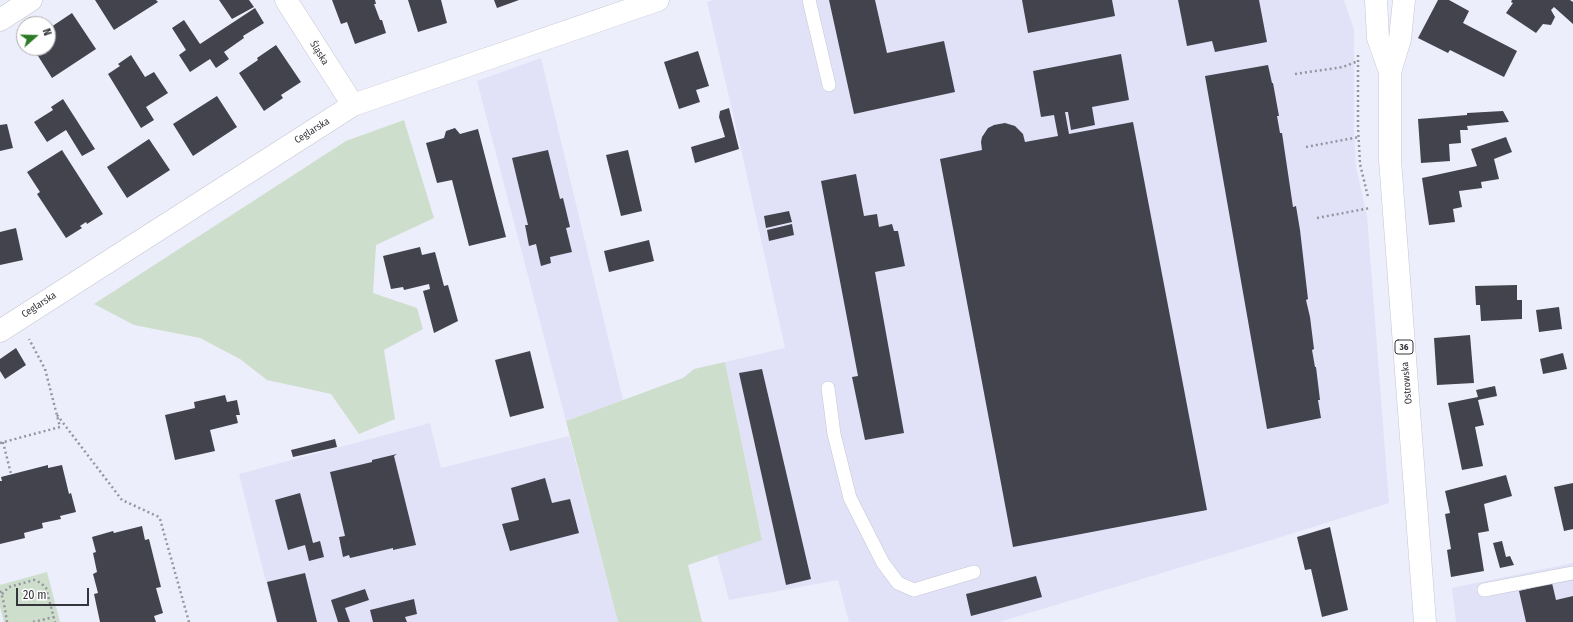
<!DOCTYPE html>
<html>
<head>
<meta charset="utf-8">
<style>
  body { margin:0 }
  #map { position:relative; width:1573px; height:622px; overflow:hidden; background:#edeefb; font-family:"Fira Sans Condensed",sans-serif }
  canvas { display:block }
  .north { position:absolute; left:16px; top:16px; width:40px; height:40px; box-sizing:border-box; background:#fff; border:1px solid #aeaeb0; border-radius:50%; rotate:70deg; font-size:11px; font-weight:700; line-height:16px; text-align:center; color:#34343a }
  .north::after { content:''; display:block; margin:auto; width:14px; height:18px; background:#2b7a24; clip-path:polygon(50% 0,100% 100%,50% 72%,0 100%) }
  .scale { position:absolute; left:16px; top:588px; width:73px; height:18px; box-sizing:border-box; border:2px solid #34343a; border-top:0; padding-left:5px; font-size:12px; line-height:14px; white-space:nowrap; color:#34343a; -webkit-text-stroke:3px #fff; paint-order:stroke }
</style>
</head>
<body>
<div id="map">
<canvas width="1573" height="622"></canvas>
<div class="north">N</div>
<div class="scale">20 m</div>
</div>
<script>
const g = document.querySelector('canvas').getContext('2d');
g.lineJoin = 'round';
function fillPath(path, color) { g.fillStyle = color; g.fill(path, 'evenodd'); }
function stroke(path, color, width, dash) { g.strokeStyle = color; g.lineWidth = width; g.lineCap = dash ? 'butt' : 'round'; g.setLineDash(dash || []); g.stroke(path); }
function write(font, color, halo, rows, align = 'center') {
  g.font = font + ' "Fira Sans Condensed",sans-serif'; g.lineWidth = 4; g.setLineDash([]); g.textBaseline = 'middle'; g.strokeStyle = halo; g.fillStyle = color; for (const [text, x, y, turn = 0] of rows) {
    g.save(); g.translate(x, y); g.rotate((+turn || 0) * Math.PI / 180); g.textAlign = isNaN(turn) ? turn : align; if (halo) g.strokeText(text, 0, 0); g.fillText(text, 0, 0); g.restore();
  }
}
fillPath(new Path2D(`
  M714,0H1344L1354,30V129L1356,167L1367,216L1389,503L1265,542L999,622H849L838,580L729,600L717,555L762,539L725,362L785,348L741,149L707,2Z
  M541,58L623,400L566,421L477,81Z
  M430,423L441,468L569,436L618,622H276L239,474Z
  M1573,563V622H1456L1452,588Z`), '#e1e2f7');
fillPath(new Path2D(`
  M404,120L434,218L376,245L373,293L417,308L423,329L384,350L395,419L359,434L331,394L267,380L240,359L200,338L134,325L94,304L346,141Z
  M725,362L762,540L688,565L702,622H618L566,421L683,378L694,369Z
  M47,572L60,622H4L0,607V585Z`), '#cedecc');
fillPath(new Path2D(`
  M95,0H156L158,2L114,30Z
  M219,0H249L254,7L232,19Z
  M332,0H375L376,4H374L380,20H382L386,33L355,44L347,22L341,24Z
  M408,0H441L447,23L418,32Z
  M494,0H519L497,8Z
  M829,0H875L887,53L944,41L955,92L854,114Z
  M1022,0H1112L1115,16L1028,33Z
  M1178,0H1259L1267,42L1215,52L1212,41L1187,46Z
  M1438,0H1449L1469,11L1463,23L1517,51L1504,77L1450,50L1448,53L1418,38Z
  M1512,0H1570L1573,2V24L1554,7L1551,10L1555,17L1551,25L1543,24L1536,33L1506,13L1513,3L1511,2Z
  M255,8L264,23L243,36L244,38L224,52L229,59L216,68L210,59L190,72L179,55L186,50L172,28L184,20L200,44Z
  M72,13L96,49L52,78L33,48H48V29Z
  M276,45L301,82L281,95L283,98L264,111L239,73L258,60L257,58Z
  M698,51L709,86L696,90L700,102L679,109L664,62Z
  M1121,54L1129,100L1092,107L1095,125L1071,130L1068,112H1065L1069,134L1133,122L1207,510L1013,547L940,159L982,150L981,142L982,137L988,128L994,125L1005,123L1015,126L1023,134L1025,142L1058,136L1054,115L1041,117L1033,71Z
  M131,55L145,77L154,72L168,93L146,107L154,120L141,128L108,74L120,66L118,64Z
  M1268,65L1272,83H1273L1279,116H1277L1280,133H1282L1293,207L1296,206L1300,230L1308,299L1306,300L1310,317L1314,349L1312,350L1315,367H1316L1320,400H1318L1321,418L1267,429L1205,76Z
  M217,96L237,127L193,156L173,124Z
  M63,99L95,149L82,156L66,130L47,142L34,122L53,110L51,107Z
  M729,108L739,149L695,163L691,147L725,137L719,117L720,111Z
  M1503,111L1509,122L1467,126L1468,130H1460L1461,143L1449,144L1450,161L1421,163L1418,119L1467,115V113Z
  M7,124L13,148L0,151V125Z
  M455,128L460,134L478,129L506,237L469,246L452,180L437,183L426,143L444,138L446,131Z
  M1506,137L1512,152L1494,159L1499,179L1481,182L1482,188L1459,191L1462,207L1453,209L1455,222L1429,225L1422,178L1477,166L1471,149Z
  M149,139L170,170L127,198L107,167Z
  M62,150L103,214L87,224L86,222L80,226L82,228L66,238L37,194L40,192L27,172Z
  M548,150L560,199L563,198L570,227L566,228L572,252L550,257L551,263L541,266L536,244L529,246L525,225H528L512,158Z
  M628,150L642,211L621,216L606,155Z
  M856,174L864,216L877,214L879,227L892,224L894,231H898L905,266L875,272L904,433L865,440L852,377L858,376L821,181Z
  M789,211L792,222L766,228L764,216Z
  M792,224L794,235L769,241L767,230Z
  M16,228L23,260L0,265V232Z
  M649,240L654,261L609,272L604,251Z
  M420,247L422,255L435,252L444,286L448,285L458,321L434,333L423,291L430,289L429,284L404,290L403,287L391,289L383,256Z
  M1517,285V300H1522V319L1481,321L1480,305H1476L1475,286Z
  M1559,307L1562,329L1539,332L1536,310Z
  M1470,335L1474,383L1437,385L1434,338Z
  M16,348L26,365L5,379L0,371V359Z
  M530,351L544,408L510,417L495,360Z
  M1563,353L1567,369L1543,374L1540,359Z
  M762,369L811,579L786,585L739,373Z
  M1495,386L1497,396L1478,400L1484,425L1475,427L1483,466L1462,470L1448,403L1478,397L1476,390Z
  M225,395L227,402L237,400L240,415H236L238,423L210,430L215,451L175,460L165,415L195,408L194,402Z
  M335,439L337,447L293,457L291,450Z
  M397,454L394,456L416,545L393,550V548L350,558L349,555L343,557L339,537L345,536L330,472L372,462V460Z
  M48,465V468L62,465L69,494L71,493L76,512L60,516L61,519L42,523L43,528L24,533L25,538L0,544V481H2L1,477Z
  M1506,475L1512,496L1484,504L1489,531L1478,533L1484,571L1451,577L1447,550L1451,549L1445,514L1450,513L1445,491Z
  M545,478L552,503L570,499L579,533L510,551L502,524L519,520L511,488Z
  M1573,483V529L1564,531L1554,487Z
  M300,493L313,543L320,541L324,557L309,561L305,545L288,550L275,500Z
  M142,526L145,540L149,539L161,587L156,588L163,613L154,616L156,622H100L94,594L98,593L93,574L97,572L93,553L96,552L92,537L113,531L114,533Z
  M1330,527L1348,610L1322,617L1311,569L1305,570L1297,537Z
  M1502,541L1506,557L1510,556L1514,565L1500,568L1493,543Z
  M305,573L317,622H277L267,582Z
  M1036,576L1042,597L971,616L966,594Z
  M1552,583L1556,600L1573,596V622H1526L1519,591Z
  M365,589L369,600L345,608L350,622H338L331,600Z
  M414,599L417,614L405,617L407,622H373L370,610Z`), '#43434e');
const lane = new Path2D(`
  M809,0L829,85
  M828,388L834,434L850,498L883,563L898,583L914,590L974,572
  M1484,590L1573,573`);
const street = new Path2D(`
  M286,0L353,105
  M0,20L31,0`);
const secondary = new Path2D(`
  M0,331L353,105L658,0`);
const primary = new Path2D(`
  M1376,0L1378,38L1390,72
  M1404,0L1400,39L1390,72V160L1425,622`);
stroke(lane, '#c5c6d3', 14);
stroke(street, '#c5c6d3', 23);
stroke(secondary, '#c5c6d3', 23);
stroke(primary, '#c5c6d3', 23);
stroke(new Path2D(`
  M1358,55V127L1360,164L1368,197
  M1295,74L1343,67L1358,61
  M1306,147L1359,137
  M1317,218L1370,208
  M57,415L122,500L159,517L160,519L189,622
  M3,442L11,474
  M0,443L60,427L45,369L29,339
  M0,591C3,595 6,615 7,622
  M2,594L9,587L34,580L41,583L46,588L55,622
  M33,622L54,617`), '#95959f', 2.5, [2, 3]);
stroke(lane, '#fff', 13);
stroke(street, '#fff', 22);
stroke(secondary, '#fff', 22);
stroke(primary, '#fff', 22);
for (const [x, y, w] of [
  [1404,347,18]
]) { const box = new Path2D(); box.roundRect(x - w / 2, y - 7, w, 14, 3); g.fillStyle = '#fff'; g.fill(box); stroke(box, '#34343a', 1); }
write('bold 9px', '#34343a', null, [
  ["36",1404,347]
]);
write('10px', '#34343a', '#fff', [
  ["Śląska",319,53,58],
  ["Ceglarska",312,131,-32],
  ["Ceglarska",39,305,-33],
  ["Ostrowska",1407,383,-95]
]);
</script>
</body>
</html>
